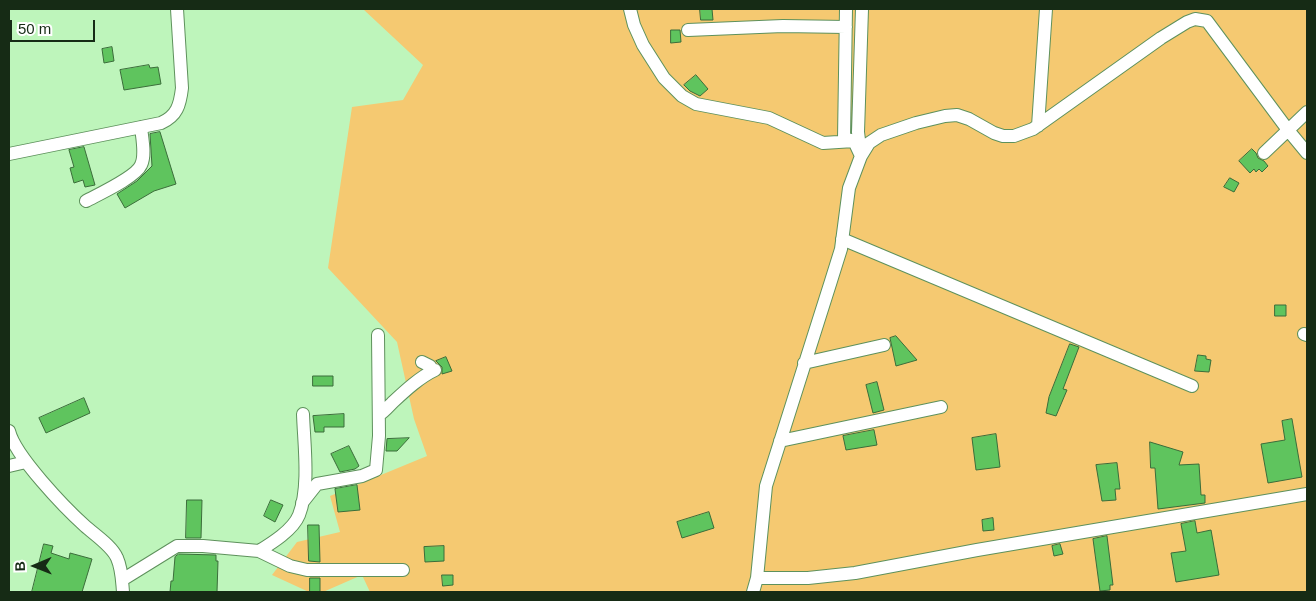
<!DOCTYPE html>
<html>
<head>
<meta charset="utf-8">
<style>
  body { margin:0 }
  #map { position:relative; width:1316px; height:601px; overflow:hidden; background:#bef5bb; font-family:Arial,sans-serif }
  canvas { display:block }
  .frame { position:absolute; inset:0; border:10px solid #162b15; pointer-events:none }
  .north { position:absolute; left:10px; top:541px; width:50px; height:50px; -webkit-text-stroke:4px #fff; paint-order:stroke; rotate:269deg; font-size:14px; font-weight:700; line-height:20px; text-align:center; color:#162b15 }
  .north::after { content:''; display:block; margin:auto; width:18px; height:22px; background:#162b15; clip-path:polygon(50% 0,100% 100%,50% 72%,0 100%) }
  .scale { position:absolute; left:10px; top:20px; width:85px; height:22px; box-sizing:border-box; border:2px solid #162b15; border-top:0; padding-left:6px; font-size:15px; line-height:18px; white-space:nowrap; color:#162b15; -webkit-text-stroke:4px #fff; paint-order:stroke }
</style>
</head>
<body>
<div id="map">
<canvas width="1316" height="601"></canvas>
<div class="frame"></div>
<div class="north">B</div>
<div class="scale">50 m</div>
</div>
<script>
const g = document.querySelector('canvas').getContext('2d');
g.lineJoin = 'round';
function fillPath(path, color) { g.fillStyle = color; g.fill(path, 'evenodd'); }
function stroke(path, color, width, dash) { g.strokeStyle = color; g.lineWidth = width; g.lineCap = dash ? 'butt' : 'round'; g.setLineDash(dash || []); g.stroke(path); }
fillPath(new Path2D(`
  M363,9H1307V592H370L362,575L323,592H309L272,575L297,542L340,532L330,496L427,456L414,419L397,342L328,268L352,107L403,100L423,65Z`), '#f5c971');
const building = new Path2D(`
  M700,9H712L713,20H701Z
  M671,30H680L681,42L671,43Z
  M112,47L114,61L104,63L102,49Z
  M149,65L150,68L158,67L161,84L124,90L120,70Z
  M696,75L708,89L700,96L690,91L684,85Z
  M160,132L176,184L154,191L125,208L117,194L137,181L152,166L150,134Z
  M84,147L95,185L85,187L83,180L74,183L70,168L74,167L69,150Z
  M1252,149L1256,153L1258,158L1264,161L1268,166L1262,172L1259,169L1256,172L1254,169L1250,173L1239,161Z
  M1230,178L1239,183L1234,192L1224,187Z
  M1275,305H1286V316H1275Z
  M896,336L917,360L896,366L890,338Z
  M1070,344L1079,347L1063,389L1067,390L1056,416L1046,413L1049,397Z
  M1198,355L1206,356V359L1211,360L1209,372L1195,371Z
  M446,357L452,371L442,374V367L436,361Z
  M313,376H333V386H313Z
  M877,382L884,410L873,413L866,385Z
  M84,398L90,413L46,433L39,418Z
  M344,414V427H324V432H315L313,416Z
  M1292,419L1302,477L1268,483L1261,444L1285,440L1282,421Z
  M874,430L877,445L846,450L843,436Z
  M996,434L1000,467L976,470L972,438Z
  M409,438L397,451H386L387,439Z
  M1150,442L1183,452L1179,465L1199,464L1201,495H1205V503L1158,509L1155,468H1151Z
  M349,446L359,466L355,469L340,472L331,454Z
  M1117,463L1120,489H1115L1116,500L1102,501L1096,465Z
  M357,485L360,510L338,512L335,489Z
  M187,500H202L201,538H186Z
  M271,500L283,505L275,522L264,516Z
  M709,512L714,528L682,538L677,522Z
  M993,518L994,530L983,531L982,520Z
  M1195,521L1197,533L1211,530L1219,575L1176,582L1171,553L1186,551L1181,524Z
  M308,525H319L320,562L309,561Z
  M1107,536L1113,585H1110V590L1100,591L1093,539Z
  M44,544L53,546L51,553L69,559L70,553L92,559L82,592H32Z
  M1060,544L1063,554L1054,556L1052,546Z
  M444,546V561L425,562L424,547Z
  M179,554L216,555V561H218L217,592H170L171,581H173L175,557Z
  M442,575H453V585L443,586Z
  M310,578H320V592H310Z`);
fillPath(building, '#5fc45e');
stroke(building, '#3b6d3a', 1);
const minor = new Path2D(`
  M630,9L634,25L643,45L664,78L682,96L696,104L769,118L823,143L854,141L861,156L858,132L862,9
  M846,9L844,138L854,141
  M688,30L783,26L846,27
  M1038,126L1046,9
  M1264,153L1307,112
  M9,154L161,123C177,116 180,105 182,88L177,9
  M86,201C99,194 136,177 141,165C146,155 142,138 141,127
  M842,239L1192,386
  M1304,334L1307,335
  M422,362L430,366L433,371
  M804,363L884,345
  M379,415C385,411 388,407 393,402C406,390 420,377 435,370
  M9,431C15,456 65,508 85,526C95,535 112,546 117,558C122,569 122,581 123,592
  M780,441L941,407
  M9,466L26,462
  M302,503L317,484L362,476L376,470L379,436L378,335
  M259,551C272,543 293,530 299,515C310,487 304,444 303,414
  M757,578H808L855,573L977,550L1307,494
  M122,580L177,546H203L259,551L290,566L307,570H403
  M753,592L757,578L766,486L831,281L841,249L849,188L861,156L869,143L881,135L916,123L945,116L957,115L969,119L994,133L1003,136H1014L1033,129L1161,38L1187,22L1195,19L1207,21L1288,130L1307,153`);
stroke(minor, '#5e915c', 14);
stroke(minor, '#fff', 12);
</script>
</body>
</html>
